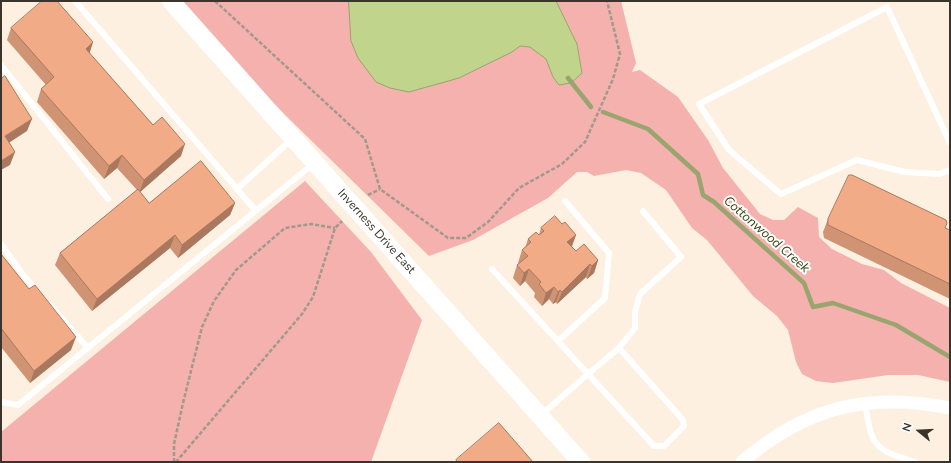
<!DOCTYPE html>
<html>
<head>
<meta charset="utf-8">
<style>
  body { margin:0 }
  #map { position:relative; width:951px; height:463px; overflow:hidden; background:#fdf0e0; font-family:"Nunito Sans",sans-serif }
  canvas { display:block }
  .frame { position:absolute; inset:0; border:2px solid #3b342d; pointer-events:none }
  .north { position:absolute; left:899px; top:411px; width:40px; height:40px; -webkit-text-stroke:3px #fff; paint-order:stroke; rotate:288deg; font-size:11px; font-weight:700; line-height:16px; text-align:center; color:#3b342d }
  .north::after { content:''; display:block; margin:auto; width:14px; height:18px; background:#3b342d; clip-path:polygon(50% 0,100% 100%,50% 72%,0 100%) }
</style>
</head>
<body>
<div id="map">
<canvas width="951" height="463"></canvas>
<div class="frame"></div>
<div class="north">N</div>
</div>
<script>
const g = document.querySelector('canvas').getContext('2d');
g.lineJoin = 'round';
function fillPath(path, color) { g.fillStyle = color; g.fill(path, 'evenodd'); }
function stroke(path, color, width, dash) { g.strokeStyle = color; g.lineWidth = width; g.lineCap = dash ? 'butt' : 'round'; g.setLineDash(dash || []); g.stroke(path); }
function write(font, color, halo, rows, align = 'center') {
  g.font = font + ' "Nunito Sans",sans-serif'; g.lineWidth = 4; g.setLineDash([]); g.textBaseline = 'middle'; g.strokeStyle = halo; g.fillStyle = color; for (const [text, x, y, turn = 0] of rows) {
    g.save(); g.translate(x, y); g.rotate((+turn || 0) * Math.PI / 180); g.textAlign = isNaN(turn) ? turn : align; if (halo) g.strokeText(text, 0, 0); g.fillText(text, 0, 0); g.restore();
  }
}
fillPath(new Path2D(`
  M169,1H621L636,63L632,72L640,70L678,97L708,140L723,168L760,214L773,220H784L798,207L818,218L819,237L832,249L862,264L884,270L901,283L950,308V382L918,375H888L833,383L816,381L802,374L796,362L788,330L777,316L753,296L707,240L692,228L666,190L641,173L626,170L594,176L587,172H577L548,198L473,240L429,256Z
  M305,181L371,252L422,320L371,462H1V432Z`), '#f4b1ad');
const water = new Path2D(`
  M349,1H556L577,44L582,73L571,83L559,85L553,77L546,59L530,47L520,46L512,52L459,78L409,92L390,88L376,82L358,58L351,41Z`);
fillPath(water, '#c1d48b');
stroke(water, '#99a46f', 1);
stroke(new Path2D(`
  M568,78L591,107
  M603,112L648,129L698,174L703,195L714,202L804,283L813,307L833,303L896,325L950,357`), '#99a46f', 4.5);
stroke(new Path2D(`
  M215,1L365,139L380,189L448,238H466L488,222L519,188L562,164L585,142L613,79L620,54L607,1
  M368,195L380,189
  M174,462V444L183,403L202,327L214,301L236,270L285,228L311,224L335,228
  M176,462L302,314L313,297L335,228L342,221`), '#a2988c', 2.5, [4, 2]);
stroke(new Path2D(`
  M75,1L256,211
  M1,65L108,199
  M950,143L887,7L699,104L729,150L781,194L857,160L905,172L939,174L950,170
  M237,189L292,139
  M1,244L24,276L38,292
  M492,269L588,374L541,415
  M50,305L88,348
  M558,341L605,298L609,253L565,201
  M619,348L683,420L684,426L664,446H654L588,374Z
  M619,348L635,328V312L640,294L681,257L643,211
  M1,402L18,405L313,164
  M865,403C872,447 873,449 915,462`), '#fff', 6);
stroke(new Path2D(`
  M742,462C806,407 867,392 950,408`), '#fff', 13);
stroke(new Path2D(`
  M171,1L581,462`), '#fff', 18);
fillPath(new Path2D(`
  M11,28L93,42L89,53L181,156L140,192L149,203H235L230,215L178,258L170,248L92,311L55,265L60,253L137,190L117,168L104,179L37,102L41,89L46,85L7,40Z
  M828,219L947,223L945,228L950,230V299L824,238L823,232Z
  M562,224L576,235L572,247L576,251L598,260L594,273L587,279L586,277L557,304L556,302L553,304L549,299L542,306L534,297L535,293L525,281L520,286L513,278L517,265L519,264L518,263L522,250L525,248L528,239L539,235L541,228Z
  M1,254L71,350L30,383L1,347Z`), '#d09374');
fillPath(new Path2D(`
  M93,42L89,55L86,49Z
  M32,119L27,131L1,148L5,136Z
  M185,144L181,156L139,193L144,180Z
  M15,152L10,165L1,170V161Z
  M122,155L117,168L104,179L109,166Z
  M235,203L230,215L178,258L182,245Z
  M175,235L170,248L92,311L97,299Z
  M576,235L571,247L567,242Z
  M598,260L594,273L587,279L592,266Z
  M590,264L586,277L557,304L562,292Z
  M529,269L525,281L520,286L524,273Z
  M554,287L549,299L542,306L546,293Z
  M560,290L556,302L553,304L558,292Z
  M76,337L71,350L30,383L34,371Z`), '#a9785e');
const building = new Path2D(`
  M42,1H57L93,42L86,49L153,125L162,117L185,144L144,180L122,155L109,166L41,89L54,77L11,28Z
  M5,76L32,119L5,136L15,152L1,161V79Z
  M201,161L235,203L182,245L175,235L97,299L60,253L138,189L149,203Z
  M849,175H852L946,220L947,223L945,228L950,230V284L828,225V219Z
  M555,216L562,224L565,222L576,235L567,242L576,251L584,244L598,260L592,266L590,264L562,292L560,290L558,292L554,287L546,293L539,284L541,282L529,269L524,273L517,265L528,256L522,250L531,242L528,239L536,232L539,235L544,231L541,228Z
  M1,254L29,289L35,285L76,337L34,371L1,328Z
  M499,423L533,462H458L456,460Z`);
fillPath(building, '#f2ab87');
stroke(building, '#a9785e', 1);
write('12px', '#3b342d', '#fff', [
  ["Inverness Drive East",376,232,48]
]);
write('italic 13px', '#37420b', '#fff', [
  ["Cottonwood Creek",766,235,41]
]);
</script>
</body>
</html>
